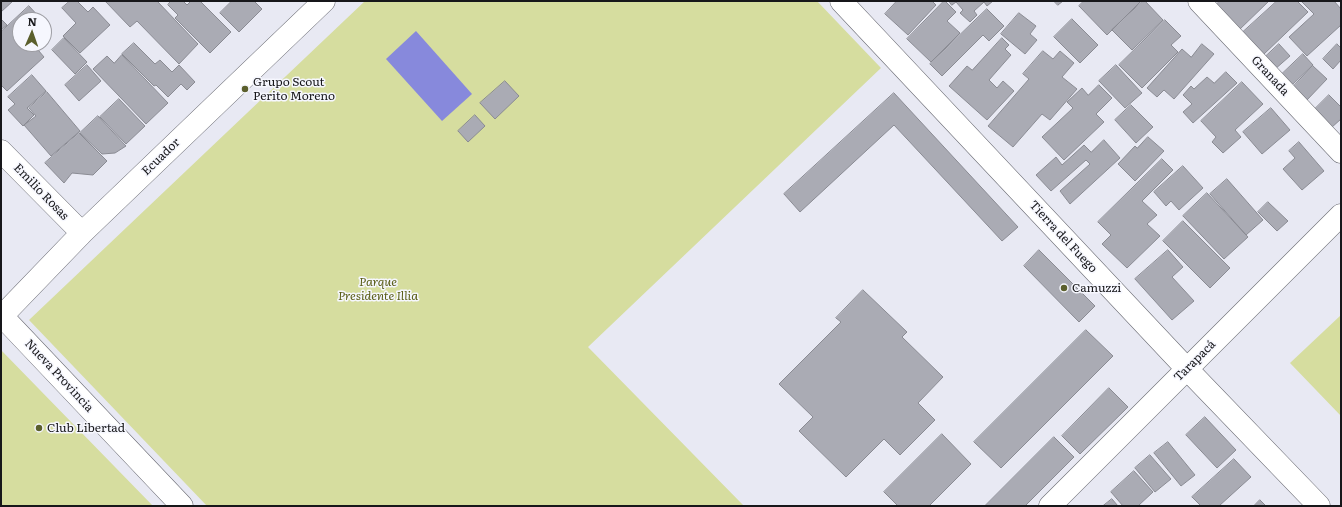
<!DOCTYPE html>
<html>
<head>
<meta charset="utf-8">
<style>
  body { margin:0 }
  #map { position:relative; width:1342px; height:507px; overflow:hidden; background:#e8e9f3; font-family:Literata,serif }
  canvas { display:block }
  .frame { position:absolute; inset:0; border:2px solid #17171a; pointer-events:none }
  .north { position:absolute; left:12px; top:12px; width:40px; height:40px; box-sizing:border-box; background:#f6f7fe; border:1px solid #9d9da3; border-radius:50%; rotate:2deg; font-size:11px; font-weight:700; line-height:16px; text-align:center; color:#17171a }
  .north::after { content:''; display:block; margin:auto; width:14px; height:18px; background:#5b5f2d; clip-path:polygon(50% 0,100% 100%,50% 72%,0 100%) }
</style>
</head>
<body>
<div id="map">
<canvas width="1342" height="507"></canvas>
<div class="frame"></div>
<div class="north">N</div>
</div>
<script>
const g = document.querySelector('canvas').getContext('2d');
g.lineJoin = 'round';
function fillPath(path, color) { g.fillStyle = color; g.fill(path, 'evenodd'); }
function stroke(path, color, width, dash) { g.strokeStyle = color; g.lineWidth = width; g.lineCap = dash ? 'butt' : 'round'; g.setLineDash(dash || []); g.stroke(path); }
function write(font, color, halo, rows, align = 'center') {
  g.font = font + ' Literata,serif'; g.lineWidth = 3; g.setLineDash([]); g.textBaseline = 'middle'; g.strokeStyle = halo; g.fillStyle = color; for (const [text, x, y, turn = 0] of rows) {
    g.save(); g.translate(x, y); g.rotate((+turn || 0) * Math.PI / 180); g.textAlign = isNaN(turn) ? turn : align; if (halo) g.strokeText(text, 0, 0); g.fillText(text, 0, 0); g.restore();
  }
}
fillPath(new Path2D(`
  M365,1H817L881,68L588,347L744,506H207L29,320Z
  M1341,315V416L1290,363Z
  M1,350L153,506H1Z`), '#d6dd9f');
fillPath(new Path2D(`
  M416,31L472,94L442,121L386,59Z`), '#8789dc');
const building = new Path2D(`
  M1,1H13L1,12Z
  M70,1H77L88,12L93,7L110,25L80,53L63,36L76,23L62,8Z
  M107,1H157L198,44L179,64L137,21L130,27L106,2Z
  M171,1H183L187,5L191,1H200L231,32L210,53L175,18L178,15L168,5Z
  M232,1H254L262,9L239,32L220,13Z
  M897,1H932L936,5L908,35L885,14Z
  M944,1H945L956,12L947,21L960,33L931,62L907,39Z
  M949,1H993L987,6L984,2L974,11L977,15L970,22L960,13L963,10L956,2L952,5Z
  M1054,1H1063L1058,5Z
  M1084,1H1141L1107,35L1079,6Z
  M1143,1H1145L1163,20L1132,50L1112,30Z
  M1220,1H1269L1238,31L1215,6Z
  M1277,1H1297L1308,12L1263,55L1242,33Z
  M1303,1H1334L1341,9V25L1307,56L1289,37L1314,14L1302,2Z
  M29,6L41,19L39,20H20V38L17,41L21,45L33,44L44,57L7,91L1,85V32Z
  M987,9L1004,26L989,41L983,35L942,76L930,64Z
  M1019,13L1036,26L1030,34L1037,40L1025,54L1001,34Z
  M1,19L7,25L1,30Z
  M1072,19L1098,45L1080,63L1054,37Z
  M1165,20L1181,36L1171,45L1178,52L1142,88L1119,65Z
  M64,38L87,62L75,74L52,50Z
  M1002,38L1009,45L1005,49L1011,55L989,80L997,88L1003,81L1014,91L987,120L949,86L967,66L972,70Z
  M134,43L155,64L160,60L172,72L179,65L195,82L187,90L181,84L168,97L156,85L154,86L122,54Z
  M1202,44L1214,54L1174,99L1164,90L1157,97L1147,88L1182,49L1191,57Z
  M1279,44L1290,56L1274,70L1263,59Z
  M1337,44L1341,48V60L1333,69L1323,59Z
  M1043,51L1053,59L1060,51L1074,63L1062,77L1077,89L1050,120L1042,114L1013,147L988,126L1029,79L1023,74Z
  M1303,54L1313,65L1291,86L1281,75Z
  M122,55L168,103L146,124L93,69L107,56L114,63Z
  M87,65L101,81L79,101L65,85Z
  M1116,65L1142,93L1125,108L1099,81Z
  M1313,66L1327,79L1306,101L1292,88Z
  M1226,72L1237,83L1193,123L1183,112L1192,104L1183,95L1191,86L1194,89L1207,77L1214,83Z
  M32,75L46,91L27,108L34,115L23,126L8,110L15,104L8,97Z
  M505,81L519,96L495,119L480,103Z
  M1242,82L1263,104L1235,130L1241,137L1223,153L1212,142L1216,137L1201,121Z
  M1099,85L1112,98L1096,114L1104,122L1064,160L1042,137L1073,108L1067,102L1082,88L1088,95Z
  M47,92L80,131L51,156L24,125L36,116L29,108Z
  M894,93L1018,227L1002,241L894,125L800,212L784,194Z
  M1329,95L1341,107V119L1331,128L1314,110Z
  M119,99L145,126L126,144L100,117Z
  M1131,105L1153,127L1136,143L1115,120Z
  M1271,108L1290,130L1262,154L1243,132Z
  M475,115L485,126L468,142L458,131Z
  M98,116L126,146L115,153L102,154L80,133Z
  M79,133L107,161L93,175L72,173L64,183L45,163Z
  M1148,137L1164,151L1135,181L1118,164L1135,146L1137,148Z
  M1104,140L1120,158L1070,204L1060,191L1090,164L1086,160L1051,191L1036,175L1056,157L1062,165L1084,145L1091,152Z
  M1299,142L1324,171L1302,190L1283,169L1295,158L1289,151Z
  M1162,159L1173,170L1142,201L1157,215L1147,224L1160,236L1127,268L1102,244L1111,235L1098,222Z
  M1183,166L1203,188L1179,210L1171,201L1166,206L1154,192Z
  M1227,179L1263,220L1246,235L1210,194Z
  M1207,193L1248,237L1224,259L1183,216Z
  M1268,202L1288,221L1277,231L1258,212Z
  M1183,221L1230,268L1210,288L1163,241Z
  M1039,250L1095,306L1079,322L1024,266Z
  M1168,250L1183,267L1172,277L1194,301L1172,320L1135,279Z
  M863,290L907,332L902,337L943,377L918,403L935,420L900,455L884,439L846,477L799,431L813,417L779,384L841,322L836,318Z
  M1086,330L1113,356L1001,468L974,442Z
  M1109,388L1128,407L1080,454L1062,436Z
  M1205,417L1236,450L1217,468L1186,435Z
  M942,434L971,464L929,506H898L884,492Z
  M1054,437L1074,457L1025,506H985Z
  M1168,442L1195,475L1181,486L1154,453Z
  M1150,455L1171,479L1155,492L1135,468Z
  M1234,459L1251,477L1219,506H1201L1192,497Z
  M1134,471L1153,492L1138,506H1123L1111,492Z
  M1112,499L1118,506H1103Z
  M1260,500L1266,506H1254Z`);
fillPath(building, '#aaabb4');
stroke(building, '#8a8b93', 1);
const minor = new Path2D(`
  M841,1L1187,369L1319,506
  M1199,1L1341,152
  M1,151L82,233
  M2,316L182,506
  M1,317L82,233L324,1
  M1050,506L1341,215`);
stroke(minor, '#696a72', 23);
stroke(minor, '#fff', 22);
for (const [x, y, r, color] of [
  [245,89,4,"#5b5f2d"],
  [1064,288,4,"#5b5f2d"],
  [39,428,4,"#5b5f2d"]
]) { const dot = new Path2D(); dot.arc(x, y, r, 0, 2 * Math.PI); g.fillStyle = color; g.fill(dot); stroke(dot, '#f6f7fe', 1.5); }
write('12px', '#17171a', '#f6f7fe', [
  ["Granada",1270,76,47],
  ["Ecuador",161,157,-44],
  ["Emilio Rosas",41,192,46],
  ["Tierra del Fuego",1063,237,47],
  ["Tarapacá",1195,361,-45],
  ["Nueva Provincia",59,376,47]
]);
write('12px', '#17171a', '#f6f7fe', [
  ["Grupo Scout",253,82],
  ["Perito Moreno",253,96],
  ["Camuzzi",1072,288],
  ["Club Libertad",47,428]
], 'left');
write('italic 12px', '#595d16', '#f6f7fe', [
  ["Parque",378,282],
  ["Presidente Illia",378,296]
]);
</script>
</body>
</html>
